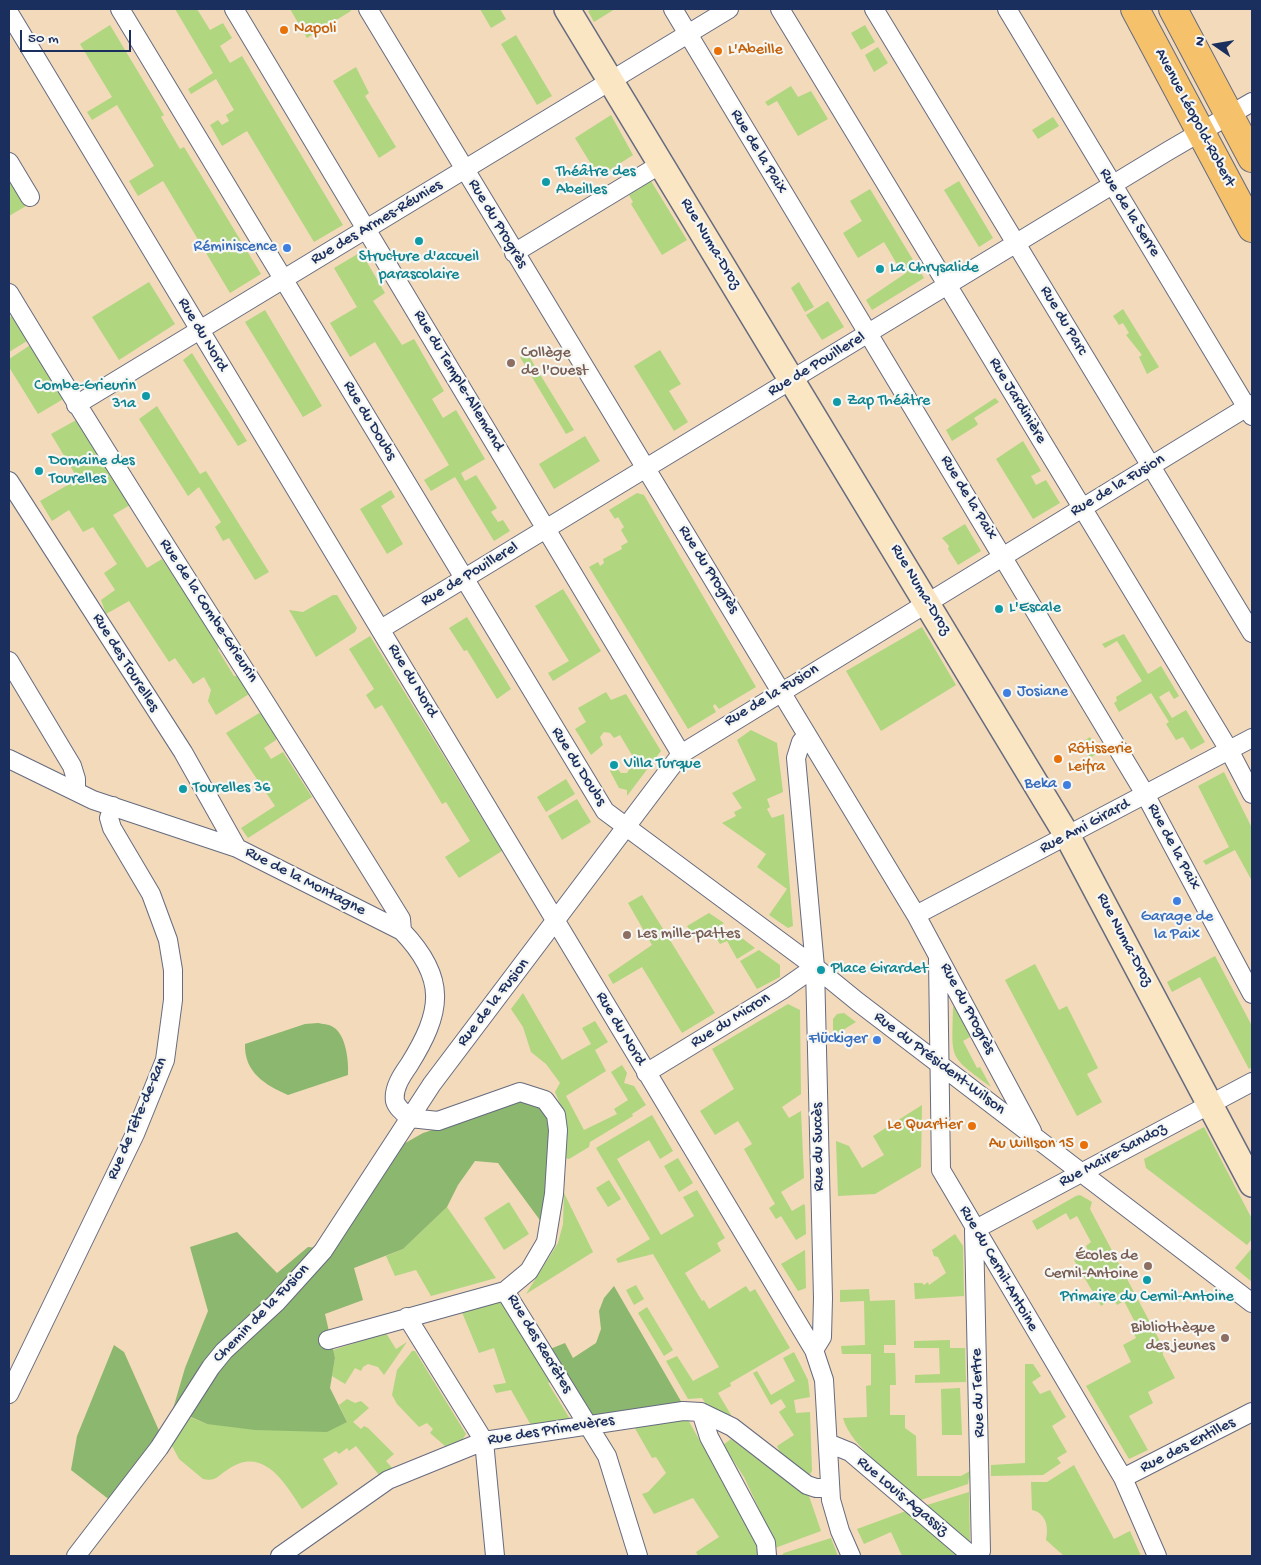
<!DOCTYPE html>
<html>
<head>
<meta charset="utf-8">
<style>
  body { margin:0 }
  #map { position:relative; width:1261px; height:1565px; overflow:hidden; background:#f2dabb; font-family:"Gochi Hand",sans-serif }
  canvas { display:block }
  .frame { position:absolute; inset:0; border:10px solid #1b2f5e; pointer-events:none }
  .north { position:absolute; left:1191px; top:20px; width:50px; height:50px; -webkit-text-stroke:4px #f6f6f2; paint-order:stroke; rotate:283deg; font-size:14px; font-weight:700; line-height:20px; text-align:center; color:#1b2f5e }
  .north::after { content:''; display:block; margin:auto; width:18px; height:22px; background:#1b2f5e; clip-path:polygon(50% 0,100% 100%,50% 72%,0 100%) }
  .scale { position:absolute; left:20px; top:30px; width:111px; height:22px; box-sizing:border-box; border:2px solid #1b2f5e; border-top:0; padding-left:6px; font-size:15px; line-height:18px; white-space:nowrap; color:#1b2f5e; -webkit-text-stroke:4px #f6f6f2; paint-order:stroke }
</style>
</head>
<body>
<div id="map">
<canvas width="1261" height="1565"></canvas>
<div class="frame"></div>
<div class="north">N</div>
<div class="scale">50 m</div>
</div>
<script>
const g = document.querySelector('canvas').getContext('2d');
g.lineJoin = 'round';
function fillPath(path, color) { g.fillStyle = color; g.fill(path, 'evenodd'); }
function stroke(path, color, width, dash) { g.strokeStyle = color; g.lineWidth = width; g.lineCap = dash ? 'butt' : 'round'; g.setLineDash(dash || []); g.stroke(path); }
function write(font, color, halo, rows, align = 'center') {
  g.font = font + ' "Gochi Hand",sans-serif'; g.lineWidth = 4.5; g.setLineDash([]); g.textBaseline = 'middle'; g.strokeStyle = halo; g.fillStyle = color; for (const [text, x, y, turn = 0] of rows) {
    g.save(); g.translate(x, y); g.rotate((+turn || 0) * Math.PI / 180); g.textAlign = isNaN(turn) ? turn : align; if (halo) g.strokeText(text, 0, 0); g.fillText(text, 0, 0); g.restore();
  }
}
fillPath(new Path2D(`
  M175,9H197L210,30L223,23L232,38L220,46L230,63L242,56L343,225L314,242L247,131L222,146L210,125L218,120L222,125L229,121L226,115L234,110L216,79L191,94L188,89L213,73Z
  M290,9H350L351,11L307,38Z
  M480,9H500L506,19L491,28Z
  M593,9H615L594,22L588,11Z
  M110,25L164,115L161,117L180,149L184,147L261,274L230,293L163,181L138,196L129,181L154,166L117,105L92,120L87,112L112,97L80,44Z
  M865,25L875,42L861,50L851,33Z
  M516,35L552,96L537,105L501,44Z
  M878,47L888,63L874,72L865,55Z
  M356,67L369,93L365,96L396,147L379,158L333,81Z
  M791,86L798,97L811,91L828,119L798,136L777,101L768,106L765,102Z
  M611,115L633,155L599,177L575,138Z
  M1053,117L1059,126L1038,139L1032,130Z
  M9,177L26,206L9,216Z
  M651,181L687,240L662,255L631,204L633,202L629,195Z
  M959,181L993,238L979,247L944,190Z
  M870,189L924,278L872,310L866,300L906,273L901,264L898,266L884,242L858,258L843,233L862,221L850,201Z
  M361,252L385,293L373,301L402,345L414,339L444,391L432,399L443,418L456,410L485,459L461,473L465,481L476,475L497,508L491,512L498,522L503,520L510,531L494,541L455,477L431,491L424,480L449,465L375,342L350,357L330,323L357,307L334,268Z
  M149,282L175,324L119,360L92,317Z
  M799,282L814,307L805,312L791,288Z
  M828,301L844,327L822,340L806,315Z
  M1123,309L1159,367L1147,374L1139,357L1142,355L1126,335L1129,333L1123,323L1119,325L1113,316Z
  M265,310L322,406L303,417L245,322Z
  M17,314L32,338L9,352V318Z
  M32,344L65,398L38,414L9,367V359Z
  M660,350L681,384L669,391L688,422L674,431L634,366Z
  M192,353L247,441L238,446L183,360Z
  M527,353L574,430L566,434L520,357Z
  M995,398L999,402L974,418L978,424L976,426L952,441L946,430Z
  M157,406L200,474L206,471L269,572L255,580L229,538L223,541L215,527L221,522L199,487L188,496L139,419Z
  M78,419L130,505L113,515L147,568L162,559L219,644L218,650L234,676H239L249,694L216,715L208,701L211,690L204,677L193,684L175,658L169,662L129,601L106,614L101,600L115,590L104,573L117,564L93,527L83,532L69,510L52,521L40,501L78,479L51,434Z
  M585,436L600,461L554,489L539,464Z
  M1023,441L1041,471L1031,476L1036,485L1046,480L1060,503L1033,519L996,459Z
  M391,490L395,497L381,506L403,544L387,554L360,509Z
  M637,493L644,495L756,687L719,709L715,704L713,706L716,712L688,729L589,567L598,562L600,566L604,563L603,559L622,549L621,546L628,542L621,530L624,527L618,517L615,519L609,510Z
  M965,524L981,551L958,565L948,549L949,546L942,538Z
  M563,589L601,651L553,681L548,673L569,661L535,606Z
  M333,595H337L357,628L355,632L316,657L289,610L303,612Z
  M467,617L511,689L497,699L467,650L464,651L449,628Z
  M922,627L956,685L881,731L846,671Z
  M1124,634L1148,674L1161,666L1179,696L1174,699L1169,691L1159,697L1172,718L1186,710L1205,742L1191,750L1183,737L1176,740L1166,724L1169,722L1151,693L1119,712L1114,703L1117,701L1116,697L1142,681L1117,641L1105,648L1102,644Z
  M370,636L502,851L459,878L445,857L470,841L446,802L442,804L382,705L375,709L366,695L374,689L349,649Z
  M606,692L611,700L626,694L661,751L627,796V790L619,788L610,771L616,767L621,773H627L630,768L628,761L633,757L620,735L614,738L610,733L604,732L600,737L603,745L591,755L575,729L586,722L578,708Z
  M261,712L276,736V740L264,748L271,759L283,752L312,797L248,838L241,828L275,806L226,733Z
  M751,730L777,743L783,792L767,799L770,807L767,809L772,818L784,814L793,926L788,928L769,915L787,889L757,867L766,854L722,823L736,816L734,812L742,808L732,793L756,780L737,740Z
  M1090,737L1099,752L1090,758L1080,743Z
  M1224,772L1252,828V881L1235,850L1206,865L1203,861L1229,847L1198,786Z
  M566,779L575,794L546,812L537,797Z
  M577,799L591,822L562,840L548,816Z
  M642,895L715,1013L682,1033L642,967L613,984L608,975L652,945L628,903Z
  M709,913L724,923L712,931L710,928L694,937L687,926Z
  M730,929L755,948L737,959L727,941L720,944L716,938Z
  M759,950L780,965V977L757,989L740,961Z
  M1215,956L1252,1026V1067L1249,1069L1200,977L1172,992L1167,982Z
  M1035,964L1059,1010L1067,1006L1098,1068L1087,1074L1102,1102L1077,1116L1005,980Z
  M523,993L562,1060L591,1044L582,1028L595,1021L608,1042L595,1050L606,1071L566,1096L584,1130L617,1114L614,1109L628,1100L611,1072L622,1065L627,1073L624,1083L634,1086L646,1105L632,1114L633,1116L590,1142L589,1147L569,1159L565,1158L564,1113L555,1092L560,1083L546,1064L531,1052L523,1027L511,1009Z
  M788,1004L800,1010L801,1094L782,1107L789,1118L801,1111L804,1178L781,1192L792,1211L804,1204L805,1206L806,1234L796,1240L781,1216L776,1219L769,1208L775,1204L744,1149L752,1144L738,1121L715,1135L700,1111L734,1089L712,1049Z
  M955,1006L970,1037L963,1041L977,1068L980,1067L991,1087C948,1055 952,1061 953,1007Z
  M844,1013L856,1022L833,1036V1019L837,1014Z
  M922,1105L921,1167L875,1194L838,1196L836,1141L849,1146L862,1168L884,1155L873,1136Z
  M652,1115L673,1151L660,1159L649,1140L617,1159L661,1235L694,1216L683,1197L697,1190L725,1238L717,1243L721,1251L685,1273L702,1301L704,1300L709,1309L746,1286L750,1292L755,1289L790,1348L730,1383L731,1386L718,1393L737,1425L707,1406L702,1398L688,1399L666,1361L677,1356L693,1381L719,1367L653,1254L618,1263L616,1259L650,1239L596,1148Z
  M1204,1127L1252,1219V1239L1247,1245L1146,1168L1144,1159Z
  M678,1158L693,1183L679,1192L664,1166Z
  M609,1180L621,1199L608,1207L596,1188Z
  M564,1193L593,1252L526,1294L558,1243L563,1224Z
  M1080,1195L1092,1202L1090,1209L1162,1345L1163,1355L1175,1378L1148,1392L1153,1403L1129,1416L1148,1450L1129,1459L1086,1386L1131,1362L1123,1345L1136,1338L1133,1331L1138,1328L1124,1301L1117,1305L1113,1298L1101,1306L1074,1260L1089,1252L1086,1246L1091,1242L1077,1216L1070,1220L1066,1213L1037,1230L1032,1221L1076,1196Z
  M509,1202L529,1234L504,1250L484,1218Z
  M447,1207L496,1278L431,1296L416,1270L395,1276L386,1256L403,1249Z
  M955,1234L963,1246L964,1296L915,1299L914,1283H922L924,1285L928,1282L929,1285L946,1273L938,1257L934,1256L932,1250Z
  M1252,1248V1282L1235,1268Z
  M805,1250L806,1288L798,1291L781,1264Z
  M636,1285L644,1299L634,1305L626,1290Z
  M869,1289L870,1301L895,1300L896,1345H884V1353H895L896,1385H890V1415H905V1428L916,1436L917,1476H961L970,1471L968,1484L921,1500C898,1479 851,1448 843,1418L867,1417L866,1386L871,1385V1354H842L841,1346L865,1345L864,1301L840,1302V1290Z
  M500,1297L552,1382L548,1383L570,1419L566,1421L532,1427L511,1390L496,1393L493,1385L506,1383L494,1348L479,1353L461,1310Z
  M647,1307L673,1350L664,1356L638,1313Z
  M386,1333L396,1349L407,1342L384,1375L378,1367L368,1364L363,1367L361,1371L355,1368L345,1384L332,1376L335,1358L333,1350Z
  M950,1340V1348H965L966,1382L915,1383V1375L940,1374L939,1348H914V1341Z
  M412,1351H415L466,1434L462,1440L445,1446L430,1433L433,1429L427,1423L419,1427L397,1404L392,1395L397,1370Z
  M794,1352L808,1380L810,1397L794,1400L796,1413L810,1412L812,1471L808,1477L776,1455L779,1450L777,1446L794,1435L779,1412L786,1407L781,1399L771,1405L753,1373L757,1371L771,1395L795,1381L783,1358Z
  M1025,1364H1033L1041,1376L1032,1382L1040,1394L1050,1390L1066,1417L1052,1426L1067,1452L1057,1458L1061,1463L1043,1475L991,1476V1465L1025,1463Z
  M960,1388L962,1435H942L941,1389Z
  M347,1399L355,1403L361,1401L369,1408L353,1422L361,1429L364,1426L368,1428L394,1454L386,1461L393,1469L379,1475L356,1446L349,1451L347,1448L339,1454L336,1451L323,1459L338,1484L302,1509C285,1483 263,1444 227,1470C218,1476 215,1482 203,1479L179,1459L170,1442L172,1437L190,1417L207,1424L347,1422L339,1405Z
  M687,1418L758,1544V1556H698L696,1552L719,1537L693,1498L654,1514L642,1494L648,1492L666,1473L656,1457L652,1458L633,1425Z
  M731,1439L768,1467L771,1466L809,1496L821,1531L775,1548L757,1513L760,1511L744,1477L723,1445Z
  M1074,1465L1114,1539L1130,1531L1141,1556H1064L1046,1540C1049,1527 1046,1513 1032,1510L1031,1482H1047Z
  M969,1492L970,1543L927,1505Z
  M906,1511L957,1556H902L891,1532L864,1544L857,1529Z
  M831,1538L838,1556H781L784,1553Z`), '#b0d680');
fillPath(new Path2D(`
  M318,1023C322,1024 329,1024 333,1027C346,1034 349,1062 348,1075L288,1095C265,1085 244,1072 245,1044L305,1024Z
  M520,1102L538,1105L551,1118V1160L542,1223L498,1163L475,1161L458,1185L447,1207L403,1249L354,1268L363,1300L325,1314L335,1358L330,1388L347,1422L327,1432L255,1430L207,1424L173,1409L185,1368L208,1311L190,1247L237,1232L277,1273L308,1247L330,1249L400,1146L423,1133Z
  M614,1286L682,1403L593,1415L550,1349L565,1343L573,1358L596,1343L601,1329L599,1311L604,1298Z
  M114,1345L124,1352L161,1435L111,1501L71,1470L77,1436Z`), '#8cb76e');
const minor = new Path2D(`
  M120,9L605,811L815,967L858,1002L1252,1303
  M234,9L681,754
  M368,9L916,915L1032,1131
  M673,9L1145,794L1252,994
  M780,9L1229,750L1252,794
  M874,9L1252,633
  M1007,9L1252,416
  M9,13L814,1350L824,1380L831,1500L840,1531L851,1556
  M9,162L30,197
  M514,253L661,164
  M9,293C136,504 272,709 401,919L402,931
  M76,405L729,9
  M9,481L183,752L237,848
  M381,629L1168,151L1252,102
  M9,661L72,766L76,779V791
  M807,735L801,742L796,758L815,967L823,1298L822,1337L814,1350
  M9,759L93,800L237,848L402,931C448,979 442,1012 409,1065C402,1075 393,1088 395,1101C397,1108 404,1113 410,1118
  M916,915L1252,738
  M938,959L941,1170L1123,1478L1157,1556
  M646,1073L782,990L815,967
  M505,1291L607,1456L638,1556
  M407,1317L484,1441L495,1556
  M328,1340L505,1291L529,1271L546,1242L554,1194L558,1130L556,1115L545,1100L520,1092L438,1121L410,1118
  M9,1394L135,1134L165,1060L173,1000V970L168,940L151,894L112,828L109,818L113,806
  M701,1412L709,1437L766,1543L767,1556
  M828,1443L850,1452L972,1556
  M1123,1478L1252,1412
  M76,1556L159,1448L211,1367L224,1351L276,1303L323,1251L432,1084L681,754L1252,404
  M280,1556L388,1480L484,1441L683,1411L701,1412L732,1427L807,1485L816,1488H829
  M979,1556L981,1551L974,1230L1252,1082`);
const secondary = new Path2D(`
  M567,9L1068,837L1252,1184`);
const primary = new Path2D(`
  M1135,9L1252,228
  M1173,9L1252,158`);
stroke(minor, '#666b7f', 20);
stroke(secondary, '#666b7f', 28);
stroke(primary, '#666b7f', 30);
stroke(minor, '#fff', 18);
stroke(secondary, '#fbe6c4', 25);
stroke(primary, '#f5c16b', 28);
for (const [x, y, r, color] of [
  [284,30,5,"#e8710a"],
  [718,51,5,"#e8710a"],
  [546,182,5,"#0f9aa8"],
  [419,241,5,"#0f9aa8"],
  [287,248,5,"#3f7fe0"],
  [880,269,5,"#0f9aa8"],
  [511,363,5,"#8d6e63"],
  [146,396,5,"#0f9aa8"],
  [837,402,5,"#0f9aa8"],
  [39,471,5,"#0f9aa8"],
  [999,609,5,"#0f9aa8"],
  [1007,693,5,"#3f7fe0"],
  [1058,759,5,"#e8710a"],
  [614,765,5,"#0f9aa8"],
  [1067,785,5,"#3f7fe0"],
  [183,789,5,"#0f9aa8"],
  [1177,901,5,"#3f7fe0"],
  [627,935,5,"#8d6e63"],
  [821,970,5,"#0f9aa8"],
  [877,1040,5,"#3f7fe0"],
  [972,1126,5,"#e8710a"],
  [1084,1145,5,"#e8710a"],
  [1148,1266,5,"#8d6e63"],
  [1147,1280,5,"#0f9aa8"],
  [1225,1338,5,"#8d6e63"]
]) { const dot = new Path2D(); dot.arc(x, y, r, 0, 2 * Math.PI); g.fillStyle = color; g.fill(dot); stroke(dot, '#f6f6f2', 2); }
write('16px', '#c56008', '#f6f6f2', [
  ["Napoli",294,30],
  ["L'Abeille",728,51],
  ["Rôtisserie",1068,750],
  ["Leifra",1068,768],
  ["Le Quartier",962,1126,"right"],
  ["Au Willson 15",1074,1145,"right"]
], 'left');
write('16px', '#1b2f5e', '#f6f6f2', [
  ["Avenue Léopold-Robert",1194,118,62],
  ["Rue de la Paix",758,152,59],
  ["Rue de la Serre",1129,213,58],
  ["Rue des Armes-Réunies",377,223,-31],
  ["Rue du Progrès",497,224,59],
  ["Rue Numa-Droz",710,244,59],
  ["Rue du Parc",1063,321,59],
  ["Rue du Nord",202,335,59],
  ["Rue de Pouillerel",817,365,-31],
  ["Rue du Temple-Allemand",458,381,59],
  ["Rue Jardinière",1017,401,59],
  ["Rue du Doubs",369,421,59],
  ["Rue de la Fusion",1118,486,-31],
  ["Rue de la Paix",968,498,59],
  ["Rue du Progrès",708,570,58],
  ["Rue de Pouillerel",470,575,-31],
  ["Rue Numa-Droz",920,590,59],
  ["Rue de la Combe-Grieurin",208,611,57],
  ["Rue des Tourelles",125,663,58],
  ["Rue du Nord",412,681,59],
  ["Rue de la Fusion",772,696,-31],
  ["Rue du Doubs",578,767,58],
  ["Rue Ami Girard",1085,827,-28],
  ["Rue de la Paix",1173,847,62],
  ["Rue de la Montagne",305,882,27],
  ["Rue Numa-Droz",1124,940,62],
  ["Rue de la Fusion",494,1003,-52],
  ["Rue du Progrès",967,1009,62],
  ["Rue du Micron",731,1021,-32],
  ["Rue du Nord",620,1029,59],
  ["Rue du Président-Wilson",939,1064,37],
  ["Rue de Tête-de-Ran",138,1119,-67],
  ["Rue du Succès",819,1147,-91],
  ["Rue Maire-Sandoz",1113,1156,-28],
  ["Rue du Cernil-Antoine",998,1269,60],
  ["Chemin de la Fusion",262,1314,-46],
  ["Rue des Recrêtes",539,1344,59],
  ["Rue du Tertre",979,1393,-92],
  ["Rue des Primevères",551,1431,-9],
  ["Rue des Entilles",1188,1446,-27],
  ["Rue Louis-Agassiz",902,1497,40]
]);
write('16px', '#0d838f', '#f6f6f2', [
  ["Théâtre des",556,173],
  ["Abeilles",556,191],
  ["Structure d'accueil",419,258,"center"],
  ["parascolaire",419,276,"center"],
  ["La Chrysalide",890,269],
  ["Combe-Grieurin",136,387,"right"],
  ["31a",136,405,"right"],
  ["Zap Théâtre",847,402],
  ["Domaine des",49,462],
  ["Tourelles",49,480],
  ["L'Escale",1009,609],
  ["Villa Turque",624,765],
  ["Tourelles 36",193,789],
  ["Place Girardet",831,970],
  ["Primaire du Cernil-Antoine",1147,1298,"center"]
], 'left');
write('16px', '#366cbe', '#f6f6f2', [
  ["Réminiscence",277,248],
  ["Josiane",1017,693,"left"],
  ["Beka",1057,785],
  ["Garage de",1177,918,"center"],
  ["la Paix",1177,936,"center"],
  ["Flückiger",867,1040]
], 'right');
write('16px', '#785e54', '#f6f6f2', [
  ["Collège",521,354],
  ["de l'Ouest",521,372],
  ["Les mille-pattes",637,935],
  ["Écoles de",1138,1257,"right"],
  ["Cernil-Antoine",1138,1275,"right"],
  ["Bibliothèque",1215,1329,"right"],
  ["des jeunes",1215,1347,"right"]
], 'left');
</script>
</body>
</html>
